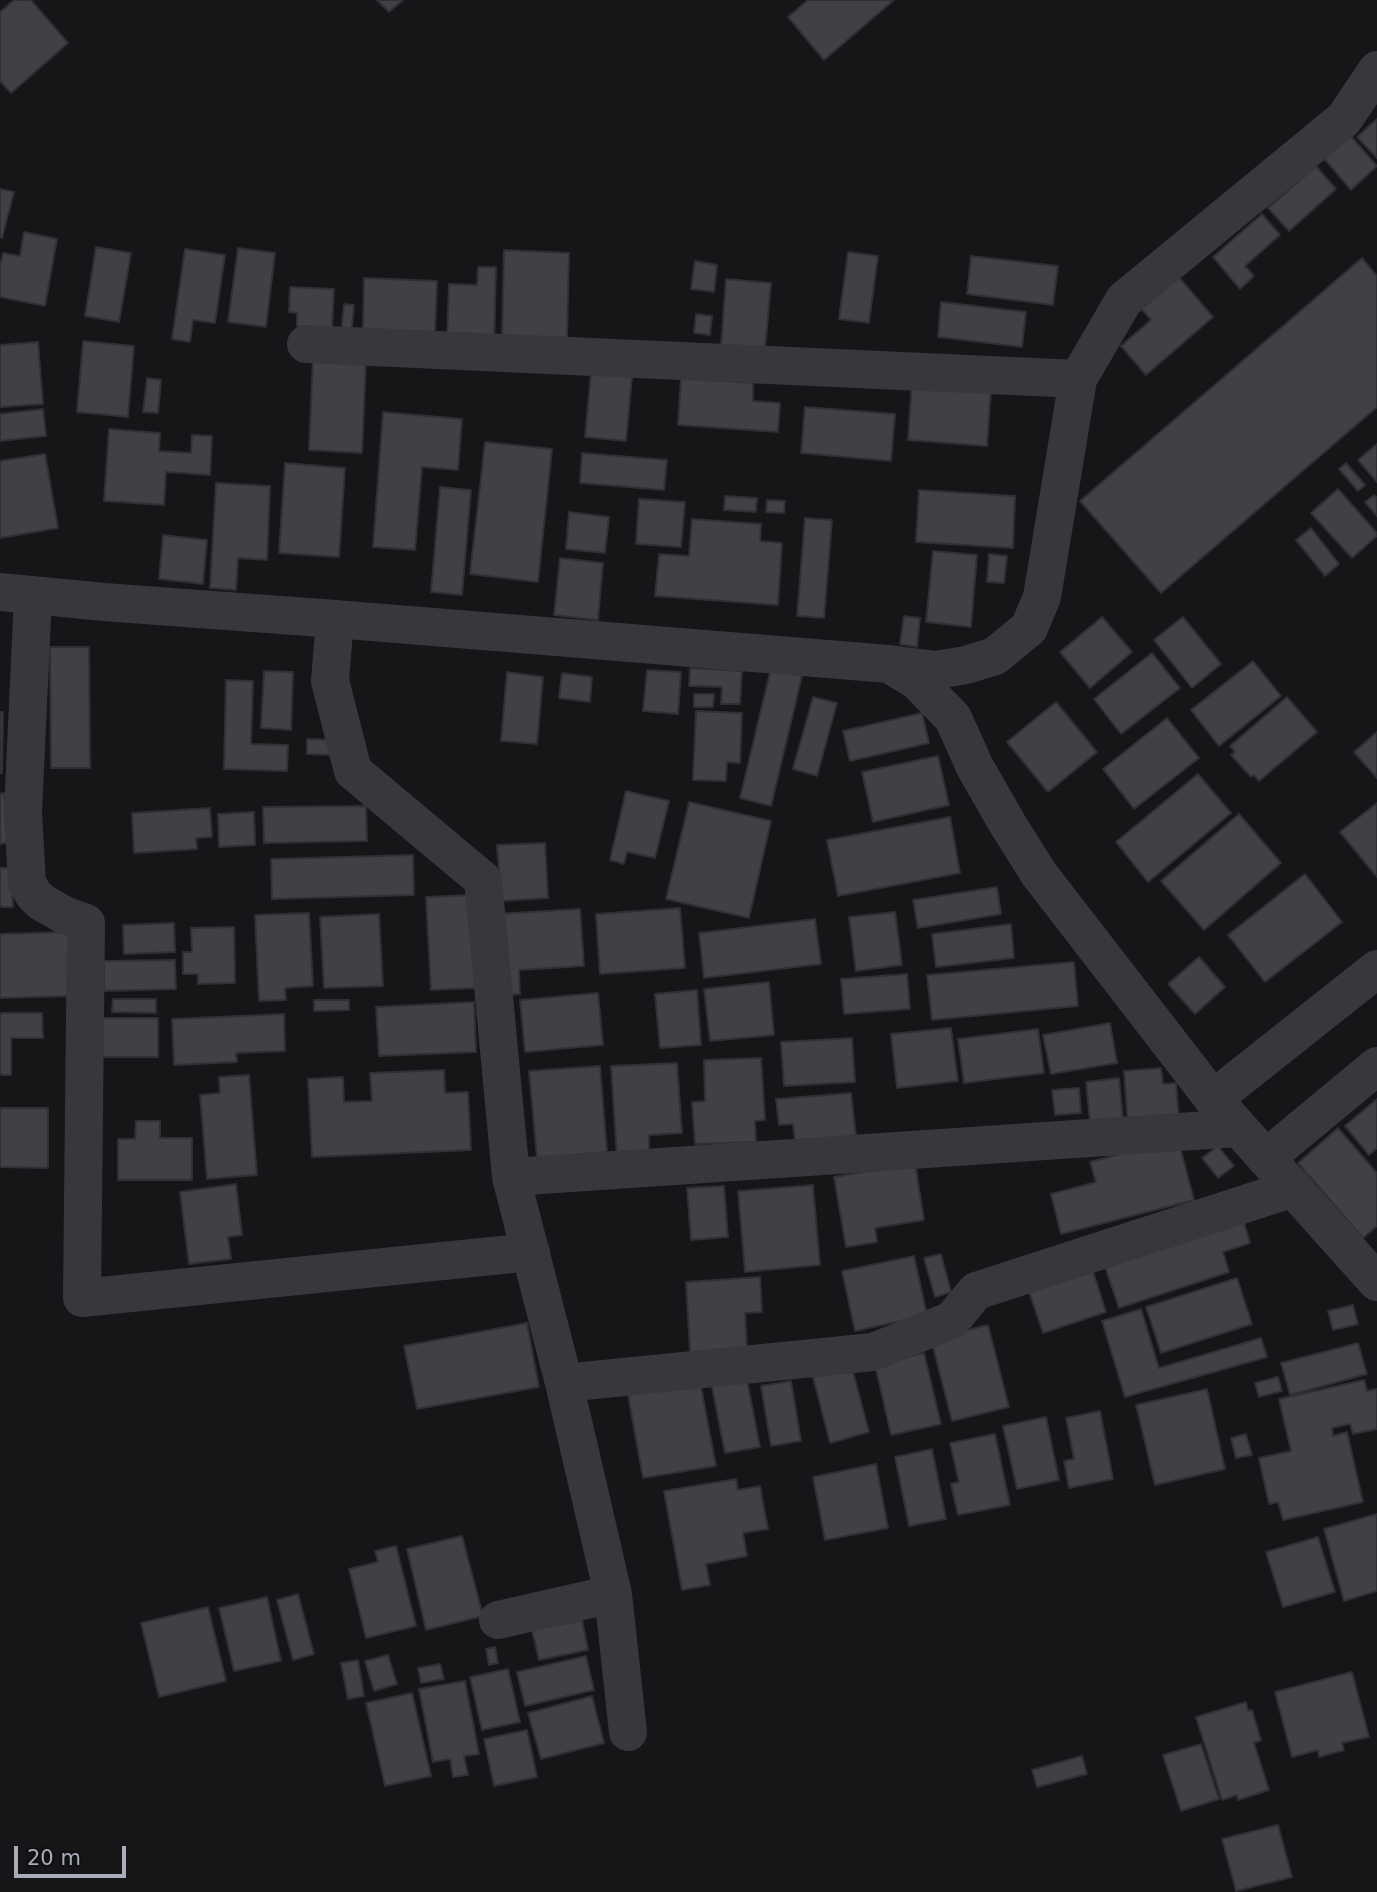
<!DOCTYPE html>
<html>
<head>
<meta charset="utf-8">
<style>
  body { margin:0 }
  #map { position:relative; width:1377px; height:1892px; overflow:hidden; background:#161618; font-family:"DejaVu Sans",sans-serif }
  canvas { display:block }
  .scale { position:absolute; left:14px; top:1846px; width:112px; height:32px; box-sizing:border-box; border:4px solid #a8adb8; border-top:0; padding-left:9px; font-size:21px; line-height:24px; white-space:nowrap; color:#a8adb8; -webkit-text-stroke:5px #111113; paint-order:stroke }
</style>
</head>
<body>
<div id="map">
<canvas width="1377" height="1892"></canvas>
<div class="scale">20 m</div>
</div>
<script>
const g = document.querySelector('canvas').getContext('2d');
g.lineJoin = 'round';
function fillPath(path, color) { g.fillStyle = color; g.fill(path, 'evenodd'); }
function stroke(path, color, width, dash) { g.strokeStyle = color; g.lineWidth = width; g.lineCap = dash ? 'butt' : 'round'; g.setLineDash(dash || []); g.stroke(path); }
const building = new Path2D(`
  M14,0H31L68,43L11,93L0,81V12Z
  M377,0H403L389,12Z
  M808,0H894L824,60L788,17Z
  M1377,119V158L1357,137Z
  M1349,134L1377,166L1351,190L1322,156Z
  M1316,166L1336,189L1289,231L1268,208Z
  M0,189L14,192L2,238L0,237Z
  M1262,214L1280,235L1245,266L1254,276L1240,289L1213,257Z
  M24,232L57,239L45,306L0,297V267L3,253L20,256Z
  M96,247L131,253L119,322L85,316Z
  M238,248L275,253L266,327L228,322Z
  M185,249L225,255L215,323L193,320L190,342L172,339Z
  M504,250L569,253L567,340L502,338Z
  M848,252L878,256L869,323L839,319Z
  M971,256L1058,266L1053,305L967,294Z
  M1362,258L1377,276V407L1161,593L1080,501Z
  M695,261L717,265L714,292L691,289Z
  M478,267H496L494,343L447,341L449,284L477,285Z
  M1177,275L1213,317L1146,375L1121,346L1151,320L1140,307Z
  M364,278L437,281L435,333L363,331Z
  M726,279L771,283L765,350L721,347Z
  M290,287L334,289L332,328L297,326V313L289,312Z
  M941,302L1026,312L1022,347L938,337Z
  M344,304L354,305L351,336L341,335Z
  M696,314L712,316L710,335L694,333Z
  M83,341L134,346L128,417L77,412Z
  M38,342L43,404L0,407V345Z
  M313,356L366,360L362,453L309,450Z
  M591,373L632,377L626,441L585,437Z
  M147,378L161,380L158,413L143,412Z
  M681,378L753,383V401L780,403L778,432L678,425Z
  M912,382L991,389L987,446L908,440Z
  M805,407L895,414L891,461L801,453Z
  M43,409L46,436L0,441V414Z
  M383,412L462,419L458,470L422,467L415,550L373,547Z
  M109,429L160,433L159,451L191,453L192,435L212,436L210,475L166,472L164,505L104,501Z
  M485,442L552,449L538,582L470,574Z
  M1377,444V482L1358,460Z
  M582,453L667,460L664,490L580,483Z
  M45,454L58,528L0,538V461Z
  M285,463L345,468L339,557L279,553Z
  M1346,463L1365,485L1358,491L1339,469Z
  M216,483L270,486L267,560L238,558L236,590L210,588Z
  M440,487L471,490L462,595L431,592Z
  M1338,489L1377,533V536L1352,558L1311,513Z
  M919,490L1015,496L1013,548L916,542Z
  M1374,495L1377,498V516L1365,502Z
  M725,496L757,498L756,512L724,510Z
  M639,499L685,502L681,547L636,544Z
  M767,500L785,501L784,513L766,512Z
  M569,512L609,517L605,553L566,549Z
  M805,518L832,520L824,618L797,616Z
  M692,519L761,524L760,541L782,543L778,605L655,596L659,554L689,556Z
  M1311,528L1339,564L1325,576L1296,540Z
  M163,535L207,540L203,584L159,579Z
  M933,551L977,555L971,627L926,622Z
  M989,554L1007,556L1004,583L987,582Z
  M560,558L603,563L598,620L554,615Z
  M904,616L920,618L917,647L900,644Z
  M1102,617L1132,652L1090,688L1060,652Z
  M1183,617L1221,664L1192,688L1154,640Z
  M50,647H89L90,768H51Z
  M1152,653L1180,688L1121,734L1094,699Z
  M1253,661L1281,696L1219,746L1191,710Z
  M690,668L742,671L740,704H721L722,687L689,686Z
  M771,668L802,676L771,806L740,798Z
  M647,670L681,672L678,714L643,711Z
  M264,671L293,672L291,730L261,728Z
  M507,672L543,677L537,744L501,741Z
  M562,673L592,677L590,702L559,698Z
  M226,680L253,681L251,744L288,745L287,771L224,769Z
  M694,694H714L713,707H694Z
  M813,697L837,703L817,776L793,769Z
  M1287,697L1317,732L1259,781L1254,775L1251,777L1231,755L1235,752L1230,746Z
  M1056,702L1097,752L1048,792L1007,742Z
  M696,711L742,713L740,763L727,762L726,781L693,780Z
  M0,712H3L2,773H0Z
  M922,713L929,743L850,761L843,731Z
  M1167,718L1199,758L1134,809L1103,769Z
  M1377,732V778L1354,752Z
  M307,739L336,740L335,755L307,754Z
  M938,756L949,805L873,822L862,772Z
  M1198,774L1231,813L1148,882L1116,842Z
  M626,791L669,801L655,858L627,852L624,864L610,860Z
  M4,793L10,842L0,844V794Z
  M689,802L771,821L749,918L666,899Z
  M1377,803V877L1340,832Z
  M366,806L367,841L264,843L263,807Z
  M210,808L212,837L196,838L197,849L134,853L132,813Z
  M254,812L255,845L219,847L218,814Z
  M1239,814L1281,863L1204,930L1161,881Z
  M950,817L960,873L838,896L827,840Z
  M545,843L548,898L501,901L497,845Z
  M413,855L414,895L272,899L271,859Z
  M0,868H11L13,907H0Z
  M1305,874L1342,922L1265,982L1228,935Z
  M997,887L1001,914L918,928L913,900Z
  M471,895L476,988L431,990L426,897Z
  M680,908L685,968L600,974L596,914Z
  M580,909L584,966L519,970L520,994L502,995L496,914Z
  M895,912L902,965L856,971L849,917Z
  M309,913L313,986L285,988L286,1000L259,1001L255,915Z
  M379,914L383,986L324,988L320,917Z
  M815,919L821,964L704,978L699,933Z
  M174,923L175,952L124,954L123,925Z
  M1011,924L1014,958L936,967L932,934Z
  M234,927L235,983L198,984V974H183V952H192L191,928Z
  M68,932L71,996L0,998V934Z
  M1199,957L1225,987L1195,1014L1168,984Z
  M175,960L176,989L104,991V961Z
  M1074,962L1078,1006L932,1020L927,975Z
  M907,974L910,1009L844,1014L841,979Z
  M769,982L774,1035L710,1041L704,989Z
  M697,990L701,1045L660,1048L655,994Z
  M598,993L603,1045L525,1052L520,1000Z
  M113,999H156V1013L112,1012Z
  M314,1000H349V1010L314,1011Z
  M474,1002L476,1052L379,1056L376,1007Z
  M0,1013H42L43,1038H11V1075H0Z
  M284,1014L285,1051L236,1053L237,1062L174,1065L172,1019Z
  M97,1018H158V1057H97Z
  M1110,1023L1117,1063L1051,1074L1043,1035Z
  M951,1028L958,1081L897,1088L891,1034Z
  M1038,1029L1044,1073L964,1083L958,1039Z
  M852,1038L855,1082L784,1086L781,1042Z
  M761,1058L765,1120L755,1121L756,1142L695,1144L692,1102L705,1101L704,1060Z
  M677,1063L682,1133L649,1135V1155L617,1157L611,1066Z
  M600,1066L607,1152L537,1158L529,1071Z
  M1161,1068L1163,1084L1176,1083L1179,1122L1128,1127L1124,1071Z
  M444,1070L445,1093L468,1092L471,1150L312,1157L308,1079L343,1077L344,1102L372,1101L370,1073Z
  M249,1075L257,1175L207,1179L200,1095L220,1093L219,1077Z
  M1119,1078L1123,1118L1090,1121L1086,1082Z
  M1079,1088L1081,1113L1055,1115L1052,1090Z
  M851,1093L856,1136L795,1141L793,1124L779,1125L776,1099Z
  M1377,1099V1148L1369,1155L1345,1126Z
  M0,1108H48V1168L0,1167Z
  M136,1121H160V1138H192V1180H118V1139H135Z
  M1338,1128L1377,1173V1226L1363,1238L1298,1163Z
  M1178,1139L1194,1200L1061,1234L1051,1194L1096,1182L1090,1162Z
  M1218,1146L1234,1166L1218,1178L1202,1158Z
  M915,1163L924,1220L875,1228L877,1242L846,1247L834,1177Z
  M236,1184L242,1235L228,1237L231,1259L189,1264L180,1192Z
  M813,1185L820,1265L745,1272L738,1191Z
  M724,1186L728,1237L691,1240L687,1188Z
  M1243,1219L1250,1243L1223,1252L1229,1272L1119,1308L1104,1264Z
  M941,1254L951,1292L935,1297L924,1258Z
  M914,1256L927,1315L855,1331L842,1271Z
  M1092,1268L1106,1312L1043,1333L1028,1289Z
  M760,1277L762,1312L745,1313L747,1349L690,1352L686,1282Z
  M1237,1278L1252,1324L1161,1353L1146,1307Z
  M1353,1305L1358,1324L1333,1330L1328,1311Z
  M1141,1309L1159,1368L1261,1338L1267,1357L1125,1397L1102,1321Z
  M527,1323L539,1387L417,1409L404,1346Z
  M988,1325L1009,1407L952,1421L931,1339Z
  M1358,1343L1367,1374L1290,1395L1281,1363Z
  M924,1353L941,1424L891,1435L875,1365Z
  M852,1368L869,1432L830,1443L813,1377Z
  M746,1375L760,1447L725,1453L711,1382Z
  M699,1376L716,1466L643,1478L627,1389Z
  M1278,1377L1282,1391L1259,1397L1255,1383Z
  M1364,1380L1367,1391L1377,1389V1429L1353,1434L1350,1424L1332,1428L1333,1436L1347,1432L1363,1502L1283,1520L1278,1502L1269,1504L1259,1458L1291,1451L1279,1399Z
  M791,1381L801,1441L771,1446L761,1386Z
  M1207,1389L1225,1469L1155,1485L1136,1405Z
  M1100,1411L1113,1479L1069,1488L1064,1461L1074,1459L1066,1418Z
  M1046,1417L1059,1480L1017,1489L1003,1426Z
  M995,1434L1010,1505L958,1515L951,1484L959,1482L950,1443Z
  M1246,1434L1252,1455L1236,1458L1231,1438Z
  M932,1449L946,1519L909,1526L895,1457Z
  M876,1464L888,1528L825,1540L813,1477Z
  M736,1479L738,1490L760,1486L768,1529L743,1533L747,1556L706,1564L710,1585L682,1590L664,1491Z
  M1377,1514V1591L1344,1601L1324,1529Z
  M462,1536L483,1616L426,1630L407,1549Z
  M1318,1537L1335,1592L1283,1607L1266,1552Z
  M396,1546L416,1626L366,1638L349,1569L378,1562L375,1551Z
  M298,1594L314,1654L293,1660L277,1600Z
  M267,1597L281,1661L234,1671L219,1608Z
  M208,1607L226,1681L159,1697L141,1623Z
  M582,1620L588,1650L539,1660L532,1630Z
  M495,1647L498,1663L489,1665L486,1649Z
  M388,1655L397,1684L374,1691L365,1661Z
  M586,1656L594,1690L525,1706L517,1672Z
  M358,1660L364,1696L348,1699L341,1663Z
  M440,1664L444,1679L421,1683L418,1668Z
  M508,1669L520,1722L482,1730L470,1677Z
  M1352,1672L1369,1737L1342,1743L1344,1750L1319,1757L1318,1750L1292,1757L1275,1692Z
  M465,1681L479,1754L464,1756L468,1775L453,1777L450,1759L433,1762L419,1689Z
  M412,1693L431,1776L385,1786L366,1703Z
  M592,1696L604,1743L541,1759L528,1713Z
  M1246,1702L1248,1711L1252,1710L1261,1740L1254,1743L1269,1790L1238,1800L1237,1795L1222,1800L1196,1717Z
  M527,1730L537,1777L494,1786L484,1739Z
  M1201,1744L1219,1799L1181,1811L1163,1755Z
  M1082,1756L1087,1774L1037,1787L1032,1770Z
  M1278,1825L1292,1877L1236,1891L1222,1839Z`);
fillPath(building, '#404145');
stroke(building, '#303034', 2);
stroke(new Path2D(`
  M306,344L1078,379
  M33,596L23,812L27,883L34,895L43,903L66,916L86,923L82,1298L531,1252
  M335,619L330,681L353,771L483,880L511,1177L564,1383L613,1594L628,1732
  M889,664L936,670L966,665L995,656L1029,628L1042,597L1078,379L1124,300L1344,119L1377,70
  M1213,1099L1377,969
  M1266,1158L1377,1066
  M511,1177L1238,1128
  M564,1383L873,1352L952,1320L976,1291L1294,1188
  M498,1620L613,1594`), '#37383d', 38);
stroke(new Path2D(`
  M0,592L104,602L335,619L889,664L917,681L953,718L975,767L1007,823L1039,874L1213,1099L1377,1282`), '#37383d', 38);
</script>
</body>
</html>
